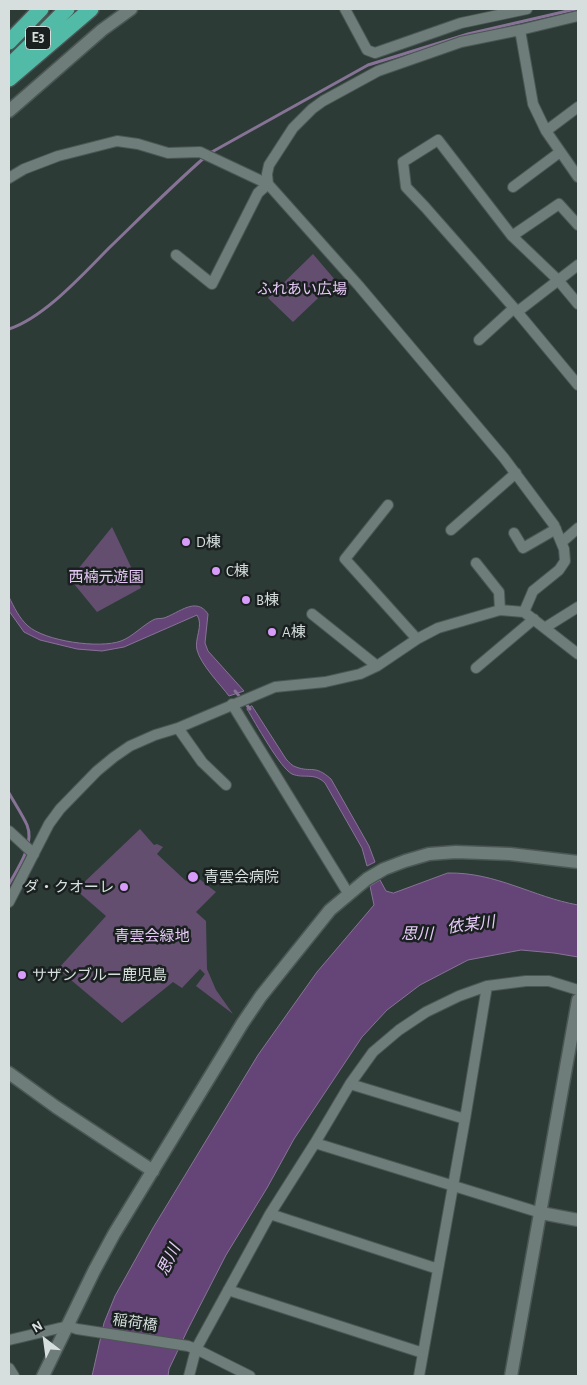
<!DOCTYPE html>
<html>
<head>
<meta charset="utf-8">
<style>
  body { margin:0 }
  #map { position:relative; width:587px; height:1385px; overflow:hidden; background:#2d3b37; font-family:"Alegreya Sans",sans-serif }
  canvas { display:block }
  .frame { position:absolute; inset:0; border:10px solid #d6dfdd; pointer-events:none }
  .north { position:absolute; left:20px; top:1315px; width:50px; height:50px; -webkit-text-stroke:4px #1a201f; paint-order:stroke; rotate:330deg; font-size:14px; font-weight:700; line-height:20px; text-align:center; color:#d6dfdd }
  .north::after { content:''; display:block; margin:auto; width:18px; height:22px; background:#d6dfdd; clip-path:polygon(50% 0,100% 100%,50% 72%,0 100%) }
</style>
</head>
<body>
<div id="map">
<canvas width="587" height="1385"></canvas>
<div class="frame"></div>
<div class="north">N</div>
</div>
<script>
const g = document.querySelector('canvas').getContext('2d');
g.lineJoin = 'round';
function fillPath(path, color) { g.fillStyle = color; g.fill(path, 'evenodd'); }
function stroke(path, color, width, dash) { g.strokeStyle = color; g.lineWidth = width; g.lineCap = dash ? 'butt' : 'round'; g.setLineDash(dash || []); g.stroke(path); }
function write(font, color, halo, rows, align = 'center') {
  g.font = font + ' "Alegreya Sans","Noto Sans JP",sans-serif'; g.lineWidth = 5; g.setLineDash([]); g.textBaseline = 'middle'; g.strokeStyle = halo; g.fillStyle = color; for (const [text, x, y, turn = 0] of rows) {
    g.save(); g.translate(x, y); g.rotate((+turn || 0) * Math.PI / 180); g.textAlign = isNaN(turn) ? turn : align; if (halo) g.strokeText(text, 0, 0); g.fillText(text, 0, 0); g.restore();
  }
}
fillPath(new Path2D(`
  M313,254L336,281L293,322L268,298Z
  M112,527L141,588L97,612L70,579Z
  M140,829L154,845L157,844L163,847L157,854L186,881L193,874L216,892L196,912L206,921L207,969L216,990L233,1014L196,986L205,974L200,969L182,988L173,982L122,1023L58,969L106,916L76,890Z`), '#634e6f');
const water = new Path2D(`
  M9,597C14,607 19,618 28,626C45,641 99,649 121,641C132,637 142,626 153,620C156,618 160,619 164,618C179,613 196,596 208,614L205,643L208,651L244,691L229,696C220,684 201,665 197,650C194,639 204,625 197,615L124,647L102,651L77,649L40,640L24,632L9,611Z
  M252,706L286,759C289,762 292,766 296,767C312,773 314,764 331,779L369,846L375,862L367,866L362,848L325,783C314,772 304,779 292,774C280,768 255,722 247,709Z
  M448,873C496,872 533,897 578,905V957L554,953L521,950L468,960L420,985L387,1010L362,1037L294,1139L267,1188L226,1255L188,1329L169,1369L168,1376H92L104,1323L115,1296L153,1228L258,1055L317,972L374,905L370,886L380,880L386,891L393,893Z`);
fillPath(water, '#654577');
stroke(water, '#877396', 1);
stroke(new Path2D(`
  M210,153L368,65L468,34L576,9
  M9,329C45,317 83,274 110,247C141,217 172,186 205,157
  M235,691L250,709
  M9,793C15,804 22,814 27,825C35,844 18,868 9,884`), '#877396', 3);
const street = new Path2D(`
  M345,9L367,50L375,53L461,23L527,9
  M520,30L533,104L546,131L578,177
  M546,131L578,107
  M9,178L24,169L58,156L117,141L138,144L168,153L200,152L268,184L359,286L504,458L554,525L564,549L565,561L559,570L533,591L524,612
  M268,184L267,174L269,165L293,128L312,109L323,101L378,71L461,42L520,30L578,16
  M513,187L560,152
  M512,236L559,204L578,225
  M176,255L212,284L258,193L268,184
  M578,304L558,280L512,236L438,140L403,162L406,187L425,207L514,308L578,385
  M517,312L578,265
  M479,340L514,308
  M388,505L345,559L417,639
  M451,530L516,473
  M514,533L523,548L556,529
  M562,542L578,528
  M476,563L499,592L500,610
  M312,614L377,666
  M546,627L578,607
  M476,668L534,619
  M232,704L348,893
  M178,728L202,762L226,785
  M9,831L34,854
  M9,902L49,824L60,809L97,771L114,757L130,746L155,735L178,728L275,687L325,682L360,674L377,666L417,639L438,628L500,610L524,612L578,654
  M350,1084L465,1119
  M315,1143L541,1213
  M270,1214L438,1269
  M228,1290L423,1353
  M9,1340L68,1326L77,1329L188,1346L196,1349L250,1376
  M9,1368L14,1376
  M189,1376L196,1349L270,1214L315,1143L350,1084L373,1052L399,1030L426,1012L459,996L487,986L526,981H549L578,990
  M419,1376L465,1119L487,986`);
const secondary = new Path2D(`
  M9,111L102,30L131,9
  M9,1073L56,1107L153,1171
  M541,1213L578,1220
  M43,1376L94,1271L114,1234L242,1024L261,996L330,910L367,879L384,869L405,861L429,854L456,852L510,854L578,862
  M511,1376L578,1000`);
const highway = new Path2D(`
  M9,42L41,9
  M11,64L67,9
  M9,79L91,9`);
stroke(street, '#4b5754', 12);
stroke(secondary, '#4b5754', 15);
stroke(highway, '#4b5754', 18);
stroke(street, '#6e7d79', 10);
stroke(secondary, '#6e7d79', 12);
stroke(highway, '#52bba7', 15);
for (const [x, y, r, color] of [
  [186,542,5,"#d79bf9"],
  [216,571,5,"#d79bf9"],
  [246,600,5,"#d79bf9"],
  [272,632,5,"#d79bf9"],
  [193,877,6,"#d79bf9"],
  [124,887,5,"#d79bf9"],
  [22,975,5,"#d79bf9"]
]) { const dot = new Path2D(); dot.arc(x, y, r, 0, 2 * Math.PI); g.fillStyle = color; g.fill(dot); stroke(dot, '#1a201f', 2); }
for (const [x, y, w] of [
  [38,38,25]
]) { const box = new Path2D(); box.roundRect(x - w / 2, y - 11.5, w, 23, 4); g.fillStyle = '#1a201f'; g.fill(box); stroke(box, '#d6dfdd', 1); }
write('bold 14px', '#d6dfdd', null, [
  ["E3",38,38]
]);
write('15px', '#e6c8f7', '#1a201f', [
  ["ふれあい広場",302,289],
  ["西楠元遊園",106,577],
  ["青雲会緑地",152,936]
]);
write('15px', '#d6dfdd', '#1a201f', [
  ["D棟",196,542],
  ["C棟",226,571],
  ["B棟",256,600],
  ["A棟",282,632],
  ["青雲会病院",204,877],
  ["ダ・クオーレ",114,887,"right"],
  ["サザンブルー鹿児島",32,975]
], 'left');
write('15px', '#d6dfdd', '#1a201f', [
  ["稲荷橋",135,1323,9]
]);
write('italic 16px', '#e8cbfa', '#1a201f', [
  ["依某川",471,925,-7],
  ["思川",417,934],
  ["思川",169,1260,-64]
]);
</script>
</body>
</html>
